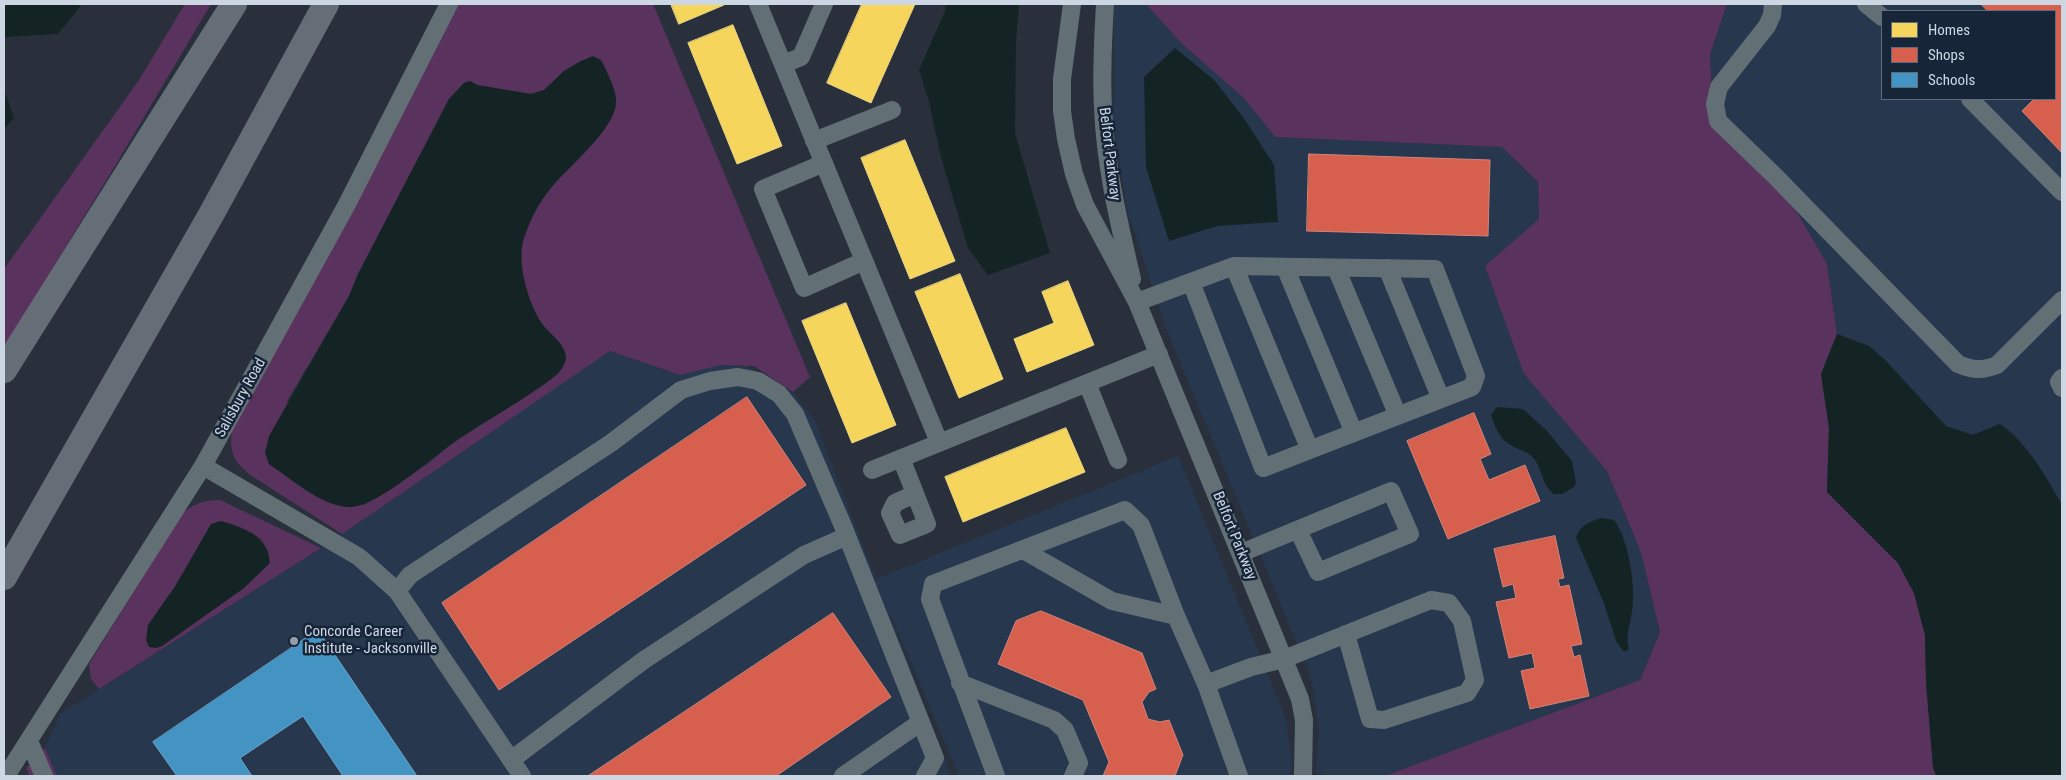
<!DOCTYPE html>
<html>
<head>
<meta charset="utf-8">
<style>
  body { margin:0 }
  #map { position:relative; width:2066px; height:780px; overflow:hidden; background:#29303b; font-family:"Roboto Condensed",sans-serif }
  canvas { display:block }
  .frame { position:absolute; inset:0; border:5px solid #cdd7e4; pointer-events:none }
  .legend { position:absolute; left:1881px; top:10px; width:175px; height:90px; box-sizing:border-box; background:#172539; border:1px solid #606c7d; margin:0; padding:6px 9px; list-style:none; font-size:15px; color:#cdd7e4 }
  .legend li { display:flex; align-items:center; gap:10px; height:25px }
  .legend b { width:25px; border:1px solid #606c7d }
</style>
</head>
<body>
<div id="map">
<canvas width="2066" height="780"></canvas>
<div class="frame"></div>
<ul class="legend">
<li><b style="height:14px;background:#f6d55c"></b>Homes</li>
<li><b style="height:14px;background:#d6604d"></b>Shops</li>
<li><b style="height:14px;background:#4393c3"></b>Schools</li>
</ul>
</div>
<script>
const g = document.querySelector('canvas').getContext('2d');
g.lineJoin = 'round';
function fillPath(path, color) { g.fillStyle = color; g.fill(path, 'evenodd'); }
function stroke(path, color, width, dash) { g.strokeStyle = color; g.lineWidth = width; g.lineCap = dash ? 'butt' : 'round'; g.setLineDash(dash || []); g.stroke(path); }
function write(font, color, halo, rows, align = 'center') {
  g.font = font + ' "Roboto Condensed",sans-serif'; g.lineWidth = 5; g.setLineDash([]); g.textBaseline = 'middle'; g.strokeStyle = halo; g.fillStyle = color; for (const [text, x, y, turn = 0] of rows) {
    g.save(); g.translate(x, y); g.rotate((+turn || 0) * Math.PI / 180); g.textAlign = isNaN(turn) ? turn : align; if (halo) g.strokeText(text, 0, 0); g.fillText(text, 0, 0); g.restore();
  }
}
fillPath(new Path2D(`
  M1114,4H1146L1181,43L1243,96L1275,137L1502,147L1538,182L1539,219L1524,374L1607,471L1641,552L1660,632L1640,680L1385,776H1328L1316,773L1319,730L1311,677L1165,326L1127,209L1113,124Z
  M1727,4H2062V505L2044,473L2015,435L2000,424L1973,435L1946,426L1886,361L1869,346L1837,334L1827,264L1794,207L1713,111L1710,54ZM1882,11H2055V99H1882Z
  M610,351L680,375L721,365L746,366L793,392L815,421L876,579L1178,456L1286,719L1292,762L1290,776H959L884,599L950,773L946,776H57L45,748L60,714L321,548Z`), '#26374e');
fillPath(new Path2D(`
  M185,4H211L118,161L4,348V269L139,80Z
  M457,4H653L810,377L793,392L754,366L721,365L680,375L610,351L342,534L252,476C234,462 229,454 232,430ZM601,60C607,72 615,86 616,99C618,126 568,168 552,187C538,202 530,221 523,240C516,262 529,305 542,324C548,333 563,342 565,353C567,361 562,367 558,374L455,441L429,463L366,504L350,507L287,401L349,296L358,274L449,99L464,83L470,81L477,85L531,94L544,90L564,71L581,61Z
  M1146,4H1727L1710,54L1713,111L1794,207L1827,264L1837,334L1821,374L1829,428L1827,492L1898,563L1914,593L1925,635L1926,682L1933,767L1936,776H1385L1640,680L1660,632L1641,552L1607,471L1524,374L1485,266L1539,219L1538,182L1502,147L1275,137L1244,98L1181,43Z
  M220,500L321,548L99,689L91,679L89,664L180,517C190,504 204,500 220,500ZM251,532L262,540L269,553L244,588L162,646L156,648L148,625L174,588Z
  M45,748L57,776H30L26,768Z`), '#59335e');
fillPath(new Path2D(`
  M4,4H82L58,34L5,37L4,42Z
  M946,4H1019L1016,42L1015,133L1050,253L988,275L968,248L941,157L929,102L919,70L945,11Z
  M1175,48L1214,80L1243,117L1274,165L1278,222L1217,226L1169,241L1146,167L1144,77Z
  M593,56L601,60C607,72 614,86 616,99C619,127 566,168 550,189C538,204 530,220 524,238C516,261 528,305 543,325C550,334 566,345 566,358C566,362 561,371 557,374C551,380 543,385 536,390C510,408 482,423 456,441C431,458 381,504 352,507C325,509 291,479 269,464L265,453L269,436L349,296L358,274L449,99L464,83L470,81L477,85L531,94L544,90L564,71L581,61Z
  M4,89L14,118L4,129Z
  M1837,334L1869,346L1886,361L1946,426L1973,435L2000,424C2028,444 2045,475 2062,505V776H1936L1933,767L1926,682L1925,635L1914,593L1898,563L1827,492L1829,428L1821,374Z
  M1497,407L1523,409L1547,431L1572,461L1576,483L1574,487L1562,494H1554C1542,485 1543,472 1535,460C1528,450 1519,451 1509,444C1499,438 1495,426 1491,415Z
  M1601,518L1614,520C1629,540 1636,587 1632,611C1630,627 1625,633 1629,649L1627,651H1623L1616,641L1604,603L1576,538C1580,525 1589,522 1601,518Z
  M221,521C244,527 268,537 270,563L244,588L162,646L156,648L149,647L146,640L148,625L174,588L211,524Z`), '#142424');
const homes = new Path2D(`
  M671,4H723L724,5L679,24Z
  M862,4H915L871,103L827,83Z
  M733,25L782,146L737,164L688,43Z
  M905,140L955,261L910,279L861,158Z
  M960,274L1003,379L959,398L915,292Z
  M1068,281L1094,345L1027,372L1014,339L1054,323L1042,292Z
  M846,303L896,425L852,443L802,321Z
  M1066,428L1085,472L963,522L945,477Z`);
fillPath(homes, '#f6d55c');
stroke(homes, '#ead685', 1);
const shops = new Path2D(`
  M1981,4H2062V153L2022,111L2034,99H2055V11H1988Z
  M1309,154L1490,160L1488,236L1307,231Z
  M747,397L806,485L499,690L442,603Z
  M1474,413L1491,454L1480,459L1489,480L1525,465L1540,501L1448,539L1407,441Z
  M1555,536L1564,578L1558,579L1560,587L1569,585L1582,644L1571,646L1574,657L1580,655L1589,696L1530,709L1521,671L1535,668L1532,653L1509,658L1496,602L1516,598L1513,584L1503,587L1494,549Z
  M1041,611L1142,653L1156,689L1149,692L1142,702L1148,719L1160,722L1169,720L1183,755L1175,776H1103L1109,762L1083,700L998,664L1016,621Z
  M833,613L891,697L776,776H588Z`);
fillPath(shops, '#d6604d');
stroke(shops, '#d3847a', 1);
const schools = new Path2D(`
  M318,630L417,776H343L303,716L240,758L252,776H177L153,742Z`);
fillPath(schools, '#4393c3');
stroke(schools, '#6ca7cd', 1);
stroke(new Path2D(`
  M758,4L939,442
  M1072,4L1062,79V111L1066,139L1074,174L1085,205L1137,302L1300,699L1304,720L1303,776
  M1105,4C1103,38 1101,72 1103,107C1105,165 1119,223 1132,279
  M1773,4L1772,15L1767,26L1719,87L1715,104L1718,121L1775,176L1958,364C1972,370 1982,371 1997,365L2062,300
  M1866,4L1882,17
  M783,64L801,57L824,4
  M1970,99L2062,192
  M814,141L892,110
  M824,163L763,189L804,288L864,261
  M1234,266L1310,450
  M1285,267L1354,433
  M1336,268L1398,416
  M1387,268L1441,399
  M1137,302L1234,266L1435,269L1476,376L1472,387L1263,468L1191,282
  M2062,378L2059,382L2062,388
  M1087,383L1118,460
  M901,458L927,524L900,535L890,513L895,503L915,494
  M203,466L359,557L397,591L522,776
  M872,470L1159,354
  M1023,550L1112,601L1176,616
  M1241,553L1391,491L1410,534L1318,572L1298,530
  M397,591L410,575L611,443L681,390L710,381L738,377L758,381L779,394L795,414L843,526L935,758L925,776
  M960,683L1054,720L1065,730L1079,763L1073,776
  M1206,684L1239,776
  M29,741L44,776
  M511,760L644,660L804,555L847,536
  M6,776L203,466L346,206L449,4
  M843,776L921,722
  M996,776L930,599L933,584L1125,510L1141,525L1176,616L1206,684L1251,667L1284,659L1431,600L1449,603L1462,621L1475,680L1467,693L1384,720L1370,719L1346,634`), '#627076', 18);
stroke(new Path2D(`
  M4,370L234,4
  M4,577L212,213L326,4`), '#656e76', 26);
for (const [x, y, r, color] of [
  [294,641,5,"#949da9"]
]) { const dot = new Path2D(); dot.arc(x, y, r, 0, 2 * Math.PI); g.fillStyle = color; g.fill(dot); stroke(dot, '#172539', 2); }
write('15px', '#cdd7e4', '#172539', [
  ["Belfort Parkway",1109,154,83],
  ["Salisbury Road",241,398,-61],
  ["Belfort Parkway",1234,536,68]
]);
write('15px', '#cdd7e4', '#172539', [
  ["Concorde Career",304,632],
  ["Institute - Jacksonville",304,649]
], 'left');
</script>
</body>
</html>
